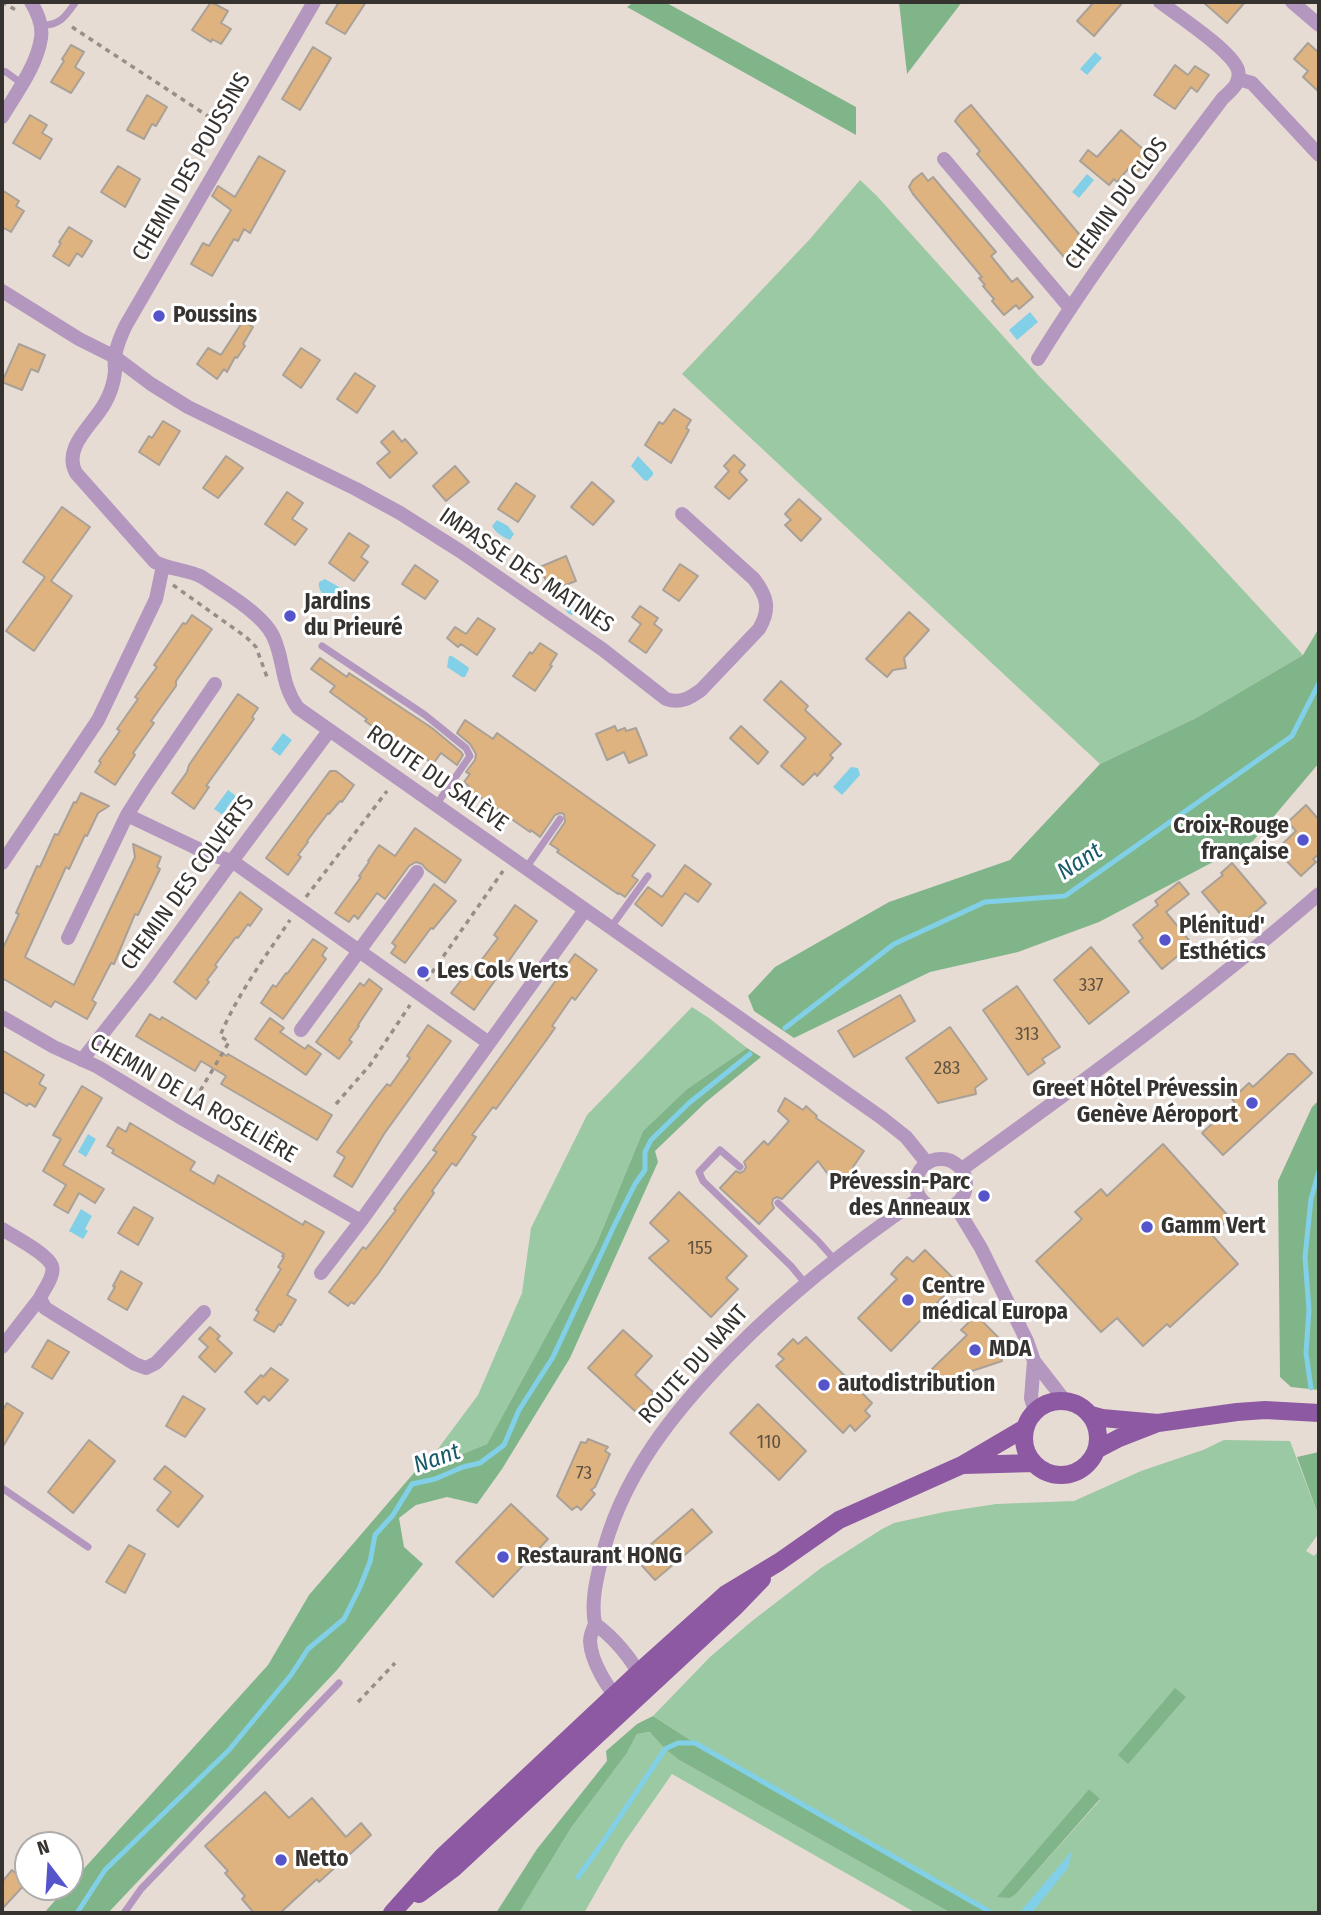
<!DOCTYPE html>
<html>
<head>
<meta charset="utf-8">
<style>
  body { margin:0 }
  #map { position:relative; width:1321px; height:1915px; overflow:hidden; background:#e7dcd4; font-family:"Fira Sans Condensed",sans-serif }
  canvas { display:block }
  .frame { position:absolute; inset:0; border:4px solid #36322f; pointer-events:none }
  .north { position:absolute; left:14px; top:1831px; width:70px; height:70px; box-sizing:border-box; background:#fff; border:2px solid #afadac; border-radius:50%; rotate:343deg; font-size:19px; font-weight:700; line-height:28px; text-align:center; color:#36322f }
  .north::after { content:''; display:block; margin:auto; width:24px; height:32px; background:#5554cb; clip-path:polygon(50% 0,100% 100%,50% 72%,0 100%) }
</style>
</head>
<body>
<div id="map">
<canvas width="1321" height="1915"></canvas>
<div class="frame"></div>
<div class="north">N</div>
</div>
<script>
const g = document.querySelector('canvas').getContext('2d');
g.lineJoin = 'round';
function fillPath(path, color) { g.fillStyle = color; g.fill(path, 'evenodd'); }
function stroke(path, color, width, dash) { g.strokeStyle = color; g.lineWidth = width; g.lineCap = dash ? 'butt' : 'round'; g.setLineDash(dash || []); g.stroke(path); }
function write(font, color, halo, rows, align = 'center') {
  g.font = font + ' "Fira Sans Condensed",sans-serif'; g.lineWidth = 6; g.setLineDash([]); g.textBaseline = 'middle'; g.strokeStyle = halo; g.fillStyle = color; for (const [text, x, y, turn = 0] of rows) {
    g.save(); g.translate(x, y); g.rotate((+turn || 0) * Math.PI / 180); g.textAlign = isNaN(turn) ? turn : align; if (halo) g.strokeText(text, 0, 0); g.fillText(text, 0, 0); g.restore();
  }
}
fillPath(new Path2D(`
  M860,180L876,195L1039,376L1183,525L1303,655L1196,718L1100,764L682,374L810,239Z
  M692,1007L709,1018L747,1048L687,1089L643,1131L596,1245L487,1444L455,1457L426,1465L478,1395L522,1293L531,1228L587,1115Z
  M1224,1440L1290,1441L1319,1517V1533L1306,1551L1314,1556L1319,1550V1913H992L695,1743L653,1716L710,1657L752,1621L821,1568L882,1529L894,1523L944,1512L996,1504L1074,1501L1141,1471L1203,1450ZM1089,1789L1100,1800L1017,1893L998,1897Z
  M651,1732L665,1749L679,1760L951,1913H916L672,1774L624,1843L584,1913H519L571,1828L627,1753L637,1734Z`), '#9bc9a3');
fillPath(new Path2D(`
  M634,2H665L856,107V135L627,7Z
  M899,2H962L907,74Z
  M1319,628V763L1253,841L1099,922L1018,952L930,972L794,1038L754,1011L748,996L775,967L889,902L1010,860L1100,764L1196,718L1303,655Z
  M747,1048L761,1057L706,1102L655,1151L658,1162L570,1358L502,1469L477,1504L447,1497L416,1505L399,1518L404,1547L423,1564L337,1670L108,1913H44L67,1887H70V1884L268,1665L309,1595L419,1467L455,1457L487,1444L596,1245L643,1131L687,1089Z
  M1319,1100V1390L1291,1387L1280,1377L1278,1181L1312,1107Z
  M1319,1452V1517L1297,1457Z
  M1175,1688L1186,1697L1128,1764L1118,1755Z
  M653,1716L695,1743L992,1913H951L679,1760L665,1749L650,1732L637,1734L627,1753L571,1828L519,1913H496L537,1849L607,1761L606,1751L637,1724Z
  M1089,1789L1100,1799L1017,1893L1010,1898L997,1897Z`), '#80b58a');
fillPath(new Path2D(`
  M1095,52L1102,58L1087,75L1080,69Z
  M1087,174L1094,180L1079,198L1072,192Z
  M1030,312L1038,322L1017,340L1009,330Z
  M638,456L653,472V475L647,481L644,480L631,466Z
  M497,520L508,526L514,534L510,540C502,537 496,533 492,526Z
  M325,579L339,587L342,593L339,599C329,601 317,593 319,582Z
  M568,590L573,593L578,607L577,613L571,615C564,612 561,600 563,593Z
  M449,656H452L468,667L469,669L465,677H462L447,667Z
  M283,733L292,740L280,756L271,749Z
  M851,767L858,768L860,775L842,795L833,787Z
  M228,790L236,796L223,815L214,809Z
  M88,1134L96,1139L86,1157L78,1152Z
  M81,1209L92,1216L85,1229L88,1231L83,1239L69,1231Z
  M1072,1851L1068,1868L1032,1913H1019Z`), '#81d0e7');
stroke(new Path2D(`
  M785,1028L894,944L985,902L1065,896L1292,736L1319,683
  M1311,1388L1306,1353L1309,1310L1305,1257L1311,1199L1319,1171
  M578,1877L603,1842L665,1749L678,1743H695L992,1913
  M77,1913L105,1870L229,1750L291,1675L308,1649L344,1619L360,1587L370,1562L375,1535L393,1515L412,1484L435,1479L463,1467L480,1463L504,1445L519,1410L553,1357L614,1226L635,1184L645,1170V1152L651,1140L689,1103L750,1054`), '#81d0e7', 5);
const building = new Path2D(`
  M211,2L228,11L221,23L231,29L221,44L212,39L211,42L192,30Z
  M339,2H366L345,34L326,23Z
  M1094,2H1123L1094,36L1077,21Z
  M1203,2H1245L1227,23Z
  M1308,43L1319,53V92L1303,77L1308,71L1294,59Z
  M71,45L84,52L75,67L84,73L71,93L51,82L64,61L62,59Z
  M313,47L331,58L300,110L282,99Z
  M1175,65L1188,75L1195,66L1209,75L1197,92L1191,87L1175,109L1154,95Z
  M147,95L167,107L156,126L152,124L144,139L127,130Z
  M971,105L1089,246L1069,263L977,154L980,151L955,121L960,114Z
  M30,115L47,125L42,133L52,139L40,159L13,143Z
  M1121,130L1151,156L1136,174L1129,168L1117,182L1114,179L1109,185L1080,161L1088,150L1097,157Z
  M259,156L285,171L250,233L244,229L238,241L234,239L212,276L191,264L203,243L209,246L231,210L212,196L218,186L235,197Z
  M118,166L140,179L125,207L101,192Z
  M922,173L928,181L933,177L996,252L991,256L1012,282L1017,278L1033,297L1019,309L1016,305L1004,315L992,301L994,299L983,286L985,285L979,278L982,277L913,194L909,187L913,180Z
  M2,190L19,201L16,206L24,211L11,232L4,228L2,232Z
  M69,227L92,241L82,257L77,253L69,266L53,256L61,243L59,242Z
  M243,321L253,327L243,344L245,346L237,358L235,357L227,372L224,369L217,379L197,364L208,348L221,355Z
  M19,344L45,355L38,372L31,369L22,390L2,382Z
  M301,348L320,360L301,388L283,375Z
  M355,373L375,386L357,413L337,399Z
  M674,409L691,420L686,428L689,430L671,463L645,445L659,422L663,424Z
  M163,421L180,431L159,465L139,452L149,436L152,438Z
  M393,431L402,442L405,439L417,453L390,478L377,463L390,452L381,442Z
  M734,455L745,465L739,472L747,480L729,499L715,487L729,471L724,466Z
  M226,456L243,468L218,498L203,488Z
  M455,466L469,482L446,501L433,486Z
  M592,482L614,501L593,525L571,507Z
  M516,483L535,496L518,522L498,509Z
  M287,492L303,503L292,519L307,529L295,545L265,524Z
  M799,499L821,519L801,541L785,525L791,520L785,514Z
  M62,507L90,527L51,581L72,596L34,651L6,631L45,577L23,562Z
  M349,533L369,546L361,557L368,562L354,581L329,563Z
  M566,556L576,581L560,587L557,581L548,585L540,567Z
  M680,564L698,576L679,601L663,590Z
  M415,565L438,581L425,599L402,584Z
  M640,606L658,618L654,624L662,630L646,653L629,641L641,624L632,617Z
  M909,612L929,630L904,658L906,668L893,670L887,677L866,659Z
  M192,615L212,629L176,681V686L151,721L154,723L133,753L135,755L115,785L95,772L101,763L99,761L120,731L117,729L138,699L135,697L157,667L154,665L183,623L186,624Z
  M478,618L495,629L477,655L461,644L458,647L447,638L455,627L466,634Z
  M540,643L557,654L550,665L552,666L535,691L513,676L530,652L532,654Z
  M320,658L347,677L349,673L432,728L461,752L463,755L457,765L441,753L433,764L396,738L393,741L365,721L367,719L330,692L335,686L311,669Z
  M781,681L808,706L805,710L841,744L830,755L833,758L817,776L815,773L803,785L781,766L806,738L764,700Z
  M238,694L258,708L252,717L254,719L206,786L209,787L194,809L172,793L187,772L189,765Z
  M465,720L493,739L497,733L655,845L632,876L638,880L625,897L619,893L618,894L557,852L559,850L550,844L565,822L564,814L560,813L555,815L540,837L531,830L530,832L470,790L471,788L464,782L470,774L466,772L475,760L476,754L470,744L457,733Z
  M615,726L617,731L625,728L626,731L636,728L647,755L629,763L624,752L607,760L596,734Z
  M741,726L768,752L758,764L730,738Z
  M330,771H336L354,785L342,802L340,801L329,814L328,813L307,841L308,842L298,855L301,857L288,875L266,858Z
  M81,793L109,806L98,813L87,836L85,835L69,869L66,867L25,957L74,985L135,857L133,844L161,857L157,867L160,869L138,915L135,914L114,964L111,963L92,1000L96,1003L87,1019L55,1001L51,1007L2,978V950L19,914L16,913L37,866L40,867L55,834L58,835L74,802L76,803Z
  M1306,805L1319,820V854L1313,859L1316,862L1301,876L1276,850L1296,831L1288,822Z
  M415,828L461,860L445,883L426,869L422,864L416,862L409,866L385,899L377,893L358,919L354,915L349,922L335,913L361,877L359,876L369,862L368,861L379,845L395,856Z
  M1232,863L1266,903L1234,930L1202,892L1223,875L1221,873Z
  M685,865L711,884L698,902L685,893L662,926L635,904L648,887L662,897Z
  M1179,882L1189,894L1166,912L1192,944L1162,969L1139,941L1143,938L1133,925L1158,905L1155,901Z
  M434,884L456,901L433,929L431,928L405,963L391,953L396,946L392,943Z
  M240,892L262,909L250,926L248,924L238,938L236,937L215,965L217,967L207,980L209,982L196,999L174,982Z
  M515,905L537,921L474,1010L451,993L474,964L477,966L498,938L494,935Z
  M313,939L327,948L322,955L326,959L283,1019L261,1003L273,985L276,987L286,973L287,974Z
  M1091,947L1129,992L1089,1024L1054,980Z
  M575,954L597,970L575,1000L572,997L552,1026L555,1028L545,1042L496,1109L493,1107L472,1135L476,1137L456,1166L452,1163L432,1191L434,1193L378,1274L354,1304L351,1302L348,1306L329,1292L363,1247L366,1249L396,1210L394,1209L405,1194L437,1152L433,1150Z
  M369,979L382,989L358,1025L359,1026L349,1040L352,1042L339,1059L316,1042L360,983L364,986Z
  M1017,986L1060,1047L1042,1059L1045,1063L1028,1075L983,1010Z
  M900,995L915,1021L854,1057L838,1031Z
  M150,1014L160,1020L162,1017L227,1056L228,1054L332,1115L317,1140L221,1084L226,1076L201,1061L195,1071L136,1036Z
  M270,1018L284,1028L280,1032L305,1049L308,1045L321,1054L306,1075L255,1039Z
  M428,1025L451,1041L384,1134L352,1187L334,1176L345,1157L337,1152L376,1098L387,1084L390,1086L410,1058L407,1056Z
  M950,1027L987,1079L975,1088L976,1094L938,1103L906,1058Z
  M2,1050L44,1075L39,1084L46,1088L35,1107L29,1103L27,1106L2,1091Z
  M1288,1054H1294L1312,1073L1223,1155L1202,1133L1235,1103L1232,1099L1249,1083L1253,1087Z
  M82,1086L102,1098L63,1165L104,1189L95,1203L79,1193L68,1213L54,1205L66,1185L43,1171L61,1139L53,1135Z
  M785,1098L803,1110L806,1106L817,1116L816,1118L864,1151L853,1167L852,1181L845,1185L839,1184L833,1181L818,1161L782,1199L777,1197L773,1199L772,1204L774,1208L759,1224L720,1188L736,1171L740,1173L744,1171L746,1167L744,1162L764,1141L768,1145L789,1121L778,1111Z
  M130,1123L195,1162L190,1170L214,1184L218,1175L303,1225L305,1221L324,1232L287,1295L296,1300L281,1325L279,1324L274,1332L254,1320L259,1312L256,1310L281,1269L278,1267L284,1257L282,1256L284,1254L112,1153L114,1150L107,1146L118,1127L126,1132Z
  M1163,1144L1230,1218L1212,1235L1238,1264L1170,1327L1167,1324L1143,1346L1117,1318L1101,1332L1036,1261L1082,1219L1075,1212L1101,1189L1107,1196Z
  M679,1192L747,1256L726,1278L738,1289L711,1317L649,1258L669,1241L650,1223Z
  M134,1207L153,1218L138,1245L118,1233Z
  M925,1250L957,1282L891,1351L858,1318L897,1279L891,1274L897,1267L907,1257L913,1262Z
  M121,1271L142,1283L127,1310L108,1299L115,1287L113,1286Z
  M976,1315L998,1337L995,1340L1002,1361L960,1375L948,1387L942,1382L937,1383L932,1369L967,1335L961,1330Z
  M210,1327L220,1336L217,1339L232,1353L215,1372L199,1357L208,1347L199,1339Z
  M623,1330L652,1356L635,1375L654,1393L636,1412L588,1368Z
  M806,1337L872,1403L865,1411L870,1416L855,1431L850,1425L843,1433L776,1366L784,1359L778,1354L793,1339L798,1344Z
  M48,1340L69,1352L52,1379L32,1367Z
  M271,1368L288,1380L269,1401L264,1396L257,1404L245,1392L261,1375L263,1377Z
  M183,1396L205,1409L185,1437L166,1426Z
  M7,1403L23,1413L2,1448V1412Z
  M758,1404L806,1451L779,1480L730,1433Z
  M588,1439L608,1447L605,1451L610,1454L595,1487L591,1490L595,1494L581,1510L577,1506L572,1510L557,1496L581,1442L586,1443Z
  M89,1440L115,1461L73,1513L48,1492Z
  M165,1466L203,1496L178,1527L157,1510L171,1492L154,1479Z
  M511,1504L548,1539L493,1597L456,1562Z
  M692,1509L712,1532L655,1580L635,1558Z
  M129,1545L145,1554L125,1593L106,1582Z
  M265,1792L289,1818L312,1798L346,1837L361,1823L371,1835L319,1882L317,1879L280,1913H254L242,1899L245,1896L225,1873L228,1871L205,1846Z
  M12,1870L26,1883L2,1909V1882Z`);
fillPath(building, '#deb37f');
stroke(building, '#a9a198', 2);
stroke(new Path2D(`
  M2,2L19,12
  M72,27L223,126
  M173,585L246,637L256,647L267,677
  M306,897L387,791
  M426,981L503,871
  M336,1104L370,1065L410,1005
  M190,1108L229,1042L220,1036C237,995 265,957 290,920
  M358,1702L395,1663`), '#968e88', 3.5, [5, 5]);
stroke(new Path2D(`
  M41,25C59,26 65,17 75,3
  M2,71L6,72L21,83
  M322,646L425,715L466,748L470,756L436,805
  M526,868L560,819
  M611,927L648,876
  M740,1167L720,1150L699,1172L703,1181L791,1266L805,1283
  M778,1203L818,1241L834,1259
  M2,1488L88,1547
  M124,1913L141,1889L339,1683`), '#b397bf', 7);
stroke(new Path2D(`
  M314,2L126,325C121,335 117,345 115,356C114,361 115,367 115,372C114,382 110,394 105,403C93,425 62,447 76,473L155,562C170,570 187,569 202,577C223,591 263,614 273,636C285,661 280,683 298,708L882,1118L906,1137L927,1163
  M1292,2L1319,25
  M1238,79L1252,83L1319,155
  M2,117C16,93 37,66 41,38C43,26 37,12 31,2
  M944,159L1070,308
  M2,291L79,339L115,357L151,384L188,407L356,489L400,513L460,551L602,649L666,699C680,704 690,698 701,690L759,629C771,609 767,596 754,579L682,514
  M1038,359C1094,268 1159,183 1223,98C1232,90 1241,83 1238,70C1232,51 1177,15 1160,2
  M127,815L209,854L232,861L489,1043
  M2,863L98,720L156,599L163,566
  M68,938L127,815L146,785L215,684
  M2,1017L54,1047L98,1067L183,1119L361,1221
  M301,1030L417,872
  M82,1060L145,980L232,861L329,731
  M916 1184a25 25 0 1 1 50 0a25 25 0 1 1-50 0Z
  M962,1169C1084,1081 1205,993 1319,894
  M955,1205L981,1248L1027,1341L1034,1361L1065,1401
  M2,1229C13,1236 48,1254 52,1266C55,1276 44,1289 40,1298L45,1308L135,1364L146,1368L156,1363L204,1312
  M321,1273L361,1221L585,910
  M2,1347L40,1298
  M1034,1361L1031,1398L1035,1412
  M595,1624C591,1603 596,1581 601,1561C620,1478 673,1412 732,1352C790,1293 851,1245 920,1198
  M621,1703C607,1687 591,1662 590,1641C590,1635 593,1629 595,1624C611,1635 635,1661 641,1680`), '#b397bf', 14);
stroke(new Path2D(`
  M1024 1438a37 37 0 1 1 74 0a37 37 0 1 1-74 0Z
  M1091,1415L1102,1418L1158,1423L1237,1412L1265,1410L1319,1413
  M1096,1450L1119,1438L1155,1424
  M964,1465L1034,1463
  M419,1894L454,1868L734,1608L762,1579
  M392,1913L443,1856L638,1673L726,1594L779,1562L839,1520L962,1465L1025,1428`), '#8d59a2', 18);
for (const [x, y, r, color] of [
  [159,316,7,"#5554cb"],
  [290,616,7,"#5554cb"],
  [1303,840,7,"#5554cb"],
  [1165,940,7,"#5554cb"],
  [423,972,7,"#5554cb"],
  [1252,1103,7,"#5554cb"],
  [984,1196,7,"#5554cb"],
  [1147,1227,7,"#5554cb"],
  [908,1300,7,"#5554cb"],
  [975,1350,7,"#5554cb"],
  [824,1385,7,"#5554cb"],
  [503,1557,7,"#5554cb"],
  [281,1860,7,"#5554cb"]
]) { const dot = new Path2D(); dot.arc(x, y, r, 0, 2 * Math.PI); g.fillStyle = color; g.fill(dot); stroke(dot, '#fff', 2.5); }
write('19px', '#605243', null, [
  ["337",1091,986],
  ["313",1027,1035],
  ["283",947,1069],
  ["155",700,1249],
  ["110",769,1443],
  ["73",584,1474]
]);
write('23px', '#36322f', '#fff', [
  ["CHEMIN DES POUSSINS",192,167,-60],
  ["CHEMIN DU CLOS",1117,204,-54],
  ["IMPASSE DES MATINES",526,571,34],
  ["ROUTE DU SALÈVE",437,779,35],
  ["CHEMIN DES COLVERTS",188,883,-54],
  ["CHEMIN DE LA ROSELIÈRE",193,1099,30],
  ["ROUTE DU NANT",694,1365,-48]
]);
write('bold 23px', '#36322f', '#fff', [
  ["Poussins",173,316],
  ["Jardins",304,603],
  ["du Prieuré",304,629],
  ["Croix-Rouge",1289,827,"right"],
  ["française",1289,853,"right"],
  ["Plénitud'",1179,927],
  ["Esthétics",1179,953],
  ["Les Cols Verts",437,972],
  ["Greet Hôtel Prévessin",1238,1090,"right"],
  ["Genève Aéroport",1238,1116,"right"],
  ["Prévessin-Parc",970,1183,"right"],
  ["des Anneaux",970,1209,"right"],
  ["Gamm Vert",1161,1227],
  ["Centre",922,1287],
  ["médical Europa",922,1313],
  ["MDA",989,1350],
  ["autodistribution",838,1385],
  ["Restaurant HONG",517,1557],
  ["Netto",295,1860]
], 'left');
write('italic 24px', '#185a6a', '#fff', [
  ["Nant",1080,862,-33],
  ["Nant",437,1459,-19]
]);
</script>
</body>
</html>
